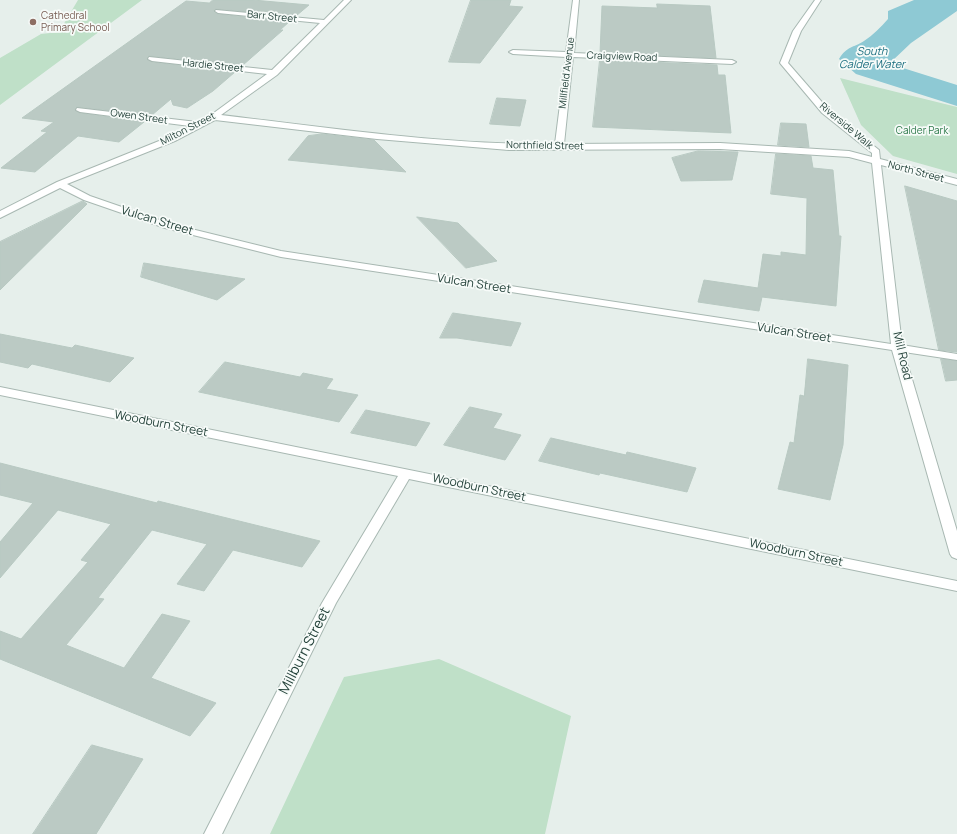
<!DOCTYPE html>
<html>
<head>
<meta charset="utf-8">
<style>
  body { margin:0 }
  canvas { display:block; background:#e6efeb }
</style>
</head>
<body>
<canvas width="957" height="834"></canvas>
<script>
const g = document.querySelector('canvas').getContext('2d');
g.lineJoin = 'round';
function fillPath(path, color) { g.fillStyle = color; g.fill(path, 'evenodd'); }
function stroke(path, color, width, dash) { g.strokeStyle = color; g.lineWidth = width; g.lineCap = dash ? 'butt' : 'round'; g.setLineDash(dash || []); g.stroke(path); }
function write(font, color, halo, rows, align = 'center') {
  g.font = font + ' Manrope,sans-serif'; g.lineWidth = 3.5; g.setLineDash([]); g.textBaseline = 'middle'; g.strokeStyle = halo; g.fillStyle = color; for (const [text, x, y, turn = 0] of rows) {
    g.save(); g.translate(x, y); g.rotate((+turn || 0) * Math.PI / 180); g.textAlign = isNaN(turn) ? turn : align; if (halo) g.strokeText(text, 0, 0); g.fillText(text, 0, 0); g.restore();
  }
}
fillPath(new Path2D(`
  M78,0H142L0,105V58L41,34L59,32Z
  M840,78L957,107V174L893,156L861,125Z
  M439,659L571,716L545,834H270L344,677Z`), '#bfe0c8');
fillPath(new Path2D(`
  M914,0H957V11L911,43L891,62L903,68L957,85V106L856,74L839,59C847,46 853,48 864,41C873,35 881,27 888,19V11Z`), '#8ec9d4');
const building = new Path2D(`
  M213,0H253L309,5L296,16L215,9L214,11L218,14L289,22L280,30H283L243,65L148,56L147,59L152,62L235,72L213,91L187,108L173,105L171,99L152,115L76,107L75,110L80,113L144,122L119,142L78,136L35,172L1,168L47,132L41,131L54,122L22,118L186,1L209,3Z
  M471,0H511L509,6L523,7L480,63L449,62Z
  M657,4L710,6L716,58L600,53L602,6L657,8Z
  M600,60L717,65L718,75H725L731,133L593,127Z
  M497,98L526,100L520,126L490,124Z
  M781,123L806,124L809,147L778,145Z
  M322,134L374,140L406,172L288,160L308,136Z
  M698,151L738,152L732,180L681,181L672,158Z
  M776,154L811,156L813,168L833,170L839,236H841L836,306L762,297L759,311L698,302L704,280L758,288L763,254L781,256V252L806,255L807,198L771,194Z
  M905,186L957,201V352L939,350Z
  M83,201L87,204L0,290V242Z
  M417,217L458,223L497,261L466,268Z
  M144,263L245,279L217,300L141,277Z
  M453,313L521,323L511,346L457,338H440Z
  M0,334L72,348L75,345L134,358L110,382L32,364L28,368L0,362Z
  M808,359L848,365L843,445L830,500L778,489L790,442L794,443L800,395L804,396Z
  M941,359L957,361V380L946,381Z
  M225,362L300,377L303,373L333,379L326,389L358,395L339,422L199,392Z
  M470,407L502,414L493,428L521,435L505,460L444,445Z
  M366,410L430,423L416,446L351,433Z
  M551,438L626,455L627,452L696,468L687,492L600,473L599,475L539,461Z
  M0,463L157,503L158,501L320,541L302,567L233,550L204,591L177,584L207,544L152,530L98,598L104,599L66,645L124,668L162,614L190,621L151,678L216,703L190,736L0,659V631L21,639L88,562L81,560L111,524L58,510L0,578V542L33,503L0,495Z
  M92,745L143,759L96,834H33Z`);
fillPath(building, '#bbcac4');
stroke(building, '#b8c9c2', 1);
const minor = new Path2D(`
  M344,0H351L277,75L221,115C332,128 444,145 555,144L566,57L513,54L509,52L513,50L566,52L573,0H579L574,53L732,60L736,62L732,64L573,57L564,144L720,143L849,151L872,157V153L822,113L780,63L793,31L815,0H821L801,31L788,63L828,109L879,150L880,159L957,179V185L881,165L902,345L957,354V360L904,352L957,531V559L952,557L950,554L892,350L281,257L165,228L84,200L60,188L0,218V211L57,182L169,137L190,126L80,112L76,110L77,108L197,122L211,115L267,74L152,61L148,59L149,57L272,70L320,23L218,13L215,11L216,10L324,20ZM215,120L377,139L509,150L720,149L849,157L872,163L891,344L281,251L171,224L90,196L67,184L175,141Z
  M0,387L957,581V591L409,479L336,603L222,834H204L322,603L398,476L0,395Z`);
stroke(minor, '#a8b8b2', 2);
fillPath(minor, '#fff');
for (const [x, y, r, color] of [
  [33,22,4,"#8d6e63"]
]) { const dot = new Path2D(); dot.arc(x, y, r, 0, 2 * Math.PI); g.fillStyle = color; g.fill(dot); stroke(dot, '#f7fbf9', 1.5); }
write('10px', '#785e54', '#f7fbf9', [
  ["Cathedral",41,16],
  ["Primary School",41,28]
], 'left');
write('10px', '#24423a', '#f7fbf9', [
  ["Barr Street",272,17,6],
  ["Craigview Road",622,57,2],
  ["Hardie Street",213,66,6],
  ["Millfield Avenue",567,73,-83],
  ["Owen Street",139,117,8],
  ["Riverside Walk",846,126,40],
  ["Milton Street",188,129,-27],
  ["Northfield Street",545,146,1],
  ["North Street",916,172,15]
]);
write('10px', '#2d7a4b', '#f7fbf9', [
  ["Calder Park",922,131]
]);
write('italic 11px', '#1c6f80', '#f7fbf9', [
  ["South",872,52],
  ["Calder Water",872,65]
]);
write('12px', '#24423a', '#f7fbf9', [
  ["Vulcan Street",157,221,17],
  ["Vulcan Street",474,284,9],
  ["Vulcan Street",794,333,9],
  ["Mill Road",902,356,77],
  ["Woodburn Street",161,424,11],
  ["Woodburn Street",479,488,12],
  ["Woodburn Street",796,553,12]
]);
write('14px', '#24423a', '#f7fbf9', [
  ["Millburn Street",305,651,-63]
]);
</script>
</body>
</html>
